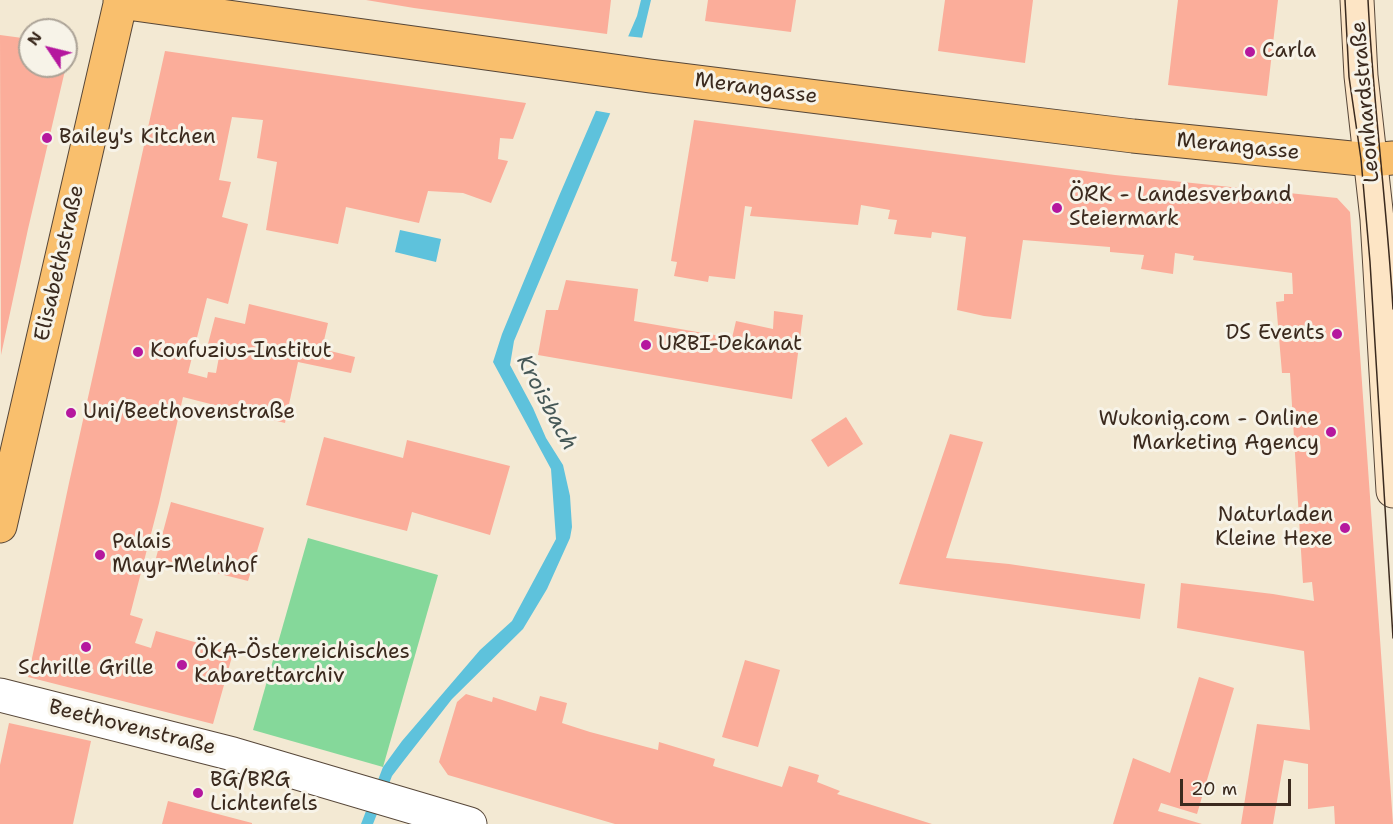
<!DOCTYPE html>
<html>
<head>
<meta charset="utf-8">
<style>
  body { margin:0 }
  #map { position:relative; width:1393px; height:824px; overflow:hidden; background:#f3e9d3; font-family:"Shantell Sans",sans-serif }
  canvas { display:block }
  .north { position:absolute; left:18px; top:18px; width:60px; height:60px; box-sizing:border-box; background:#f7f3e8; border:2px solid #aca397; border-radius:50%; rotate:305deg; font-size:16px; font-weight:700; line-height:24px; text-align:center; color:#3b2a1e }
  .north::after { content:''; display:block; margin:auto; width:21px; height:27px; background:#b5179e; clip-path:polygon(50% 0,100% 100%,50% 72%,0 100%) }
  .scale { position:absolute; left:1180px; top:779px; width:111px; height:27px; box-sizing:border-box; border:3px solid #3b2a1e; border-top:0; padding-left:8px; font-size:18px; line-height:21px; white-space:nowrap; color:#3b2a1e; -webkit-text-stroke:4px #f7f3e8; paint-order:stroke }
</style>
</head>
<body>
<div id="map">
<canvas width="1393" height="824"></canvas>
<div class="north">N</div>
<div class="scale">20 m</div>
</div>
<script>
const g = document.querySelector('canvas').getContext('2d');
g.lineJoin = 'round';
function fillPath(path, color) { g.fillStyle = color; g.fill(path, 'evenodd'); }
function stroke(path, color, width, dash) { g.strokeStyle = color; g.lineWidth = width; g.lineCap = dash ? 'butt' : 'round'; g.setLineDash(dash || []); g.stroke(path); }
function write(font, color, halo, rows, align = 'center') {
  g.font = font + ' "Shantell Sans",sans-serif'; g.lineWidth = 6; g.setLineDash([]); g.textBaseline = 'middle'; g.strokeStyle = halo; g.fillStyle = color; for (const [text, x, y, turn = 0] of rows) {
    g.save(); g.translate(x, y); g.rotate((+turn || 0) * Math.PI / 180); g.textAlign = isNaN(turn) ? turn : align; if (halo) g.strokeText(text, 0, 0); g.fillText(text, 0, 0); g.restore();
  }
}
fillPath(new Path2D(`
  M308,538L438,575L383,767L253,730Z`), '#85d89a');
fillPath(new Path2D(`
  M641,0H651L642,38L514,341L510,365L533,408L546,438L563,465L570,496L572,527L570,538L547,589L523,629L452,699L405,759L392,776L373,824H361L383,767L402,741L480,650L512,621L556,539L551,469L493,362L502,334L559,196L637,16Z
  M400,230L441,239L436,262L395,252Z`), '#5ec2dc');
fillPath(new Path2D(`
  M625,36L645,38L614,114L592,110Z`), '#f3e9d3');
fillPath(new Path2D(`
  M366,0H611L607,34L414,8Z
  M708,0H796L791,32L705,21Z
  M945,0H1033L1025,63L938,51Z
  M1178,0H1278L1267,96L1168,85Z
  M0,35L30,39V66H66L28,229L1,355Z
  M165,51L526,103L513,139L500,138L498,159L508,161L491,203L463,193L428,191L419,223L346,207L338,244L266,230L277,162L257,158L263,120L232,117L219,180L231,182L222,217L248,224L228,304L207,298L188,373L207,378L208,372L216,373L221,346L208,344L215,317L245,324L249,304L328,323L322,349L355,357L351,373L298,362L285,423L183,397L159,503L130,615L143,619L135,643L151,648L156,631L233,653L213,724L28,677L69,483Z
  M694,120L1115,175L1337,198L1350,212L1393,824H1335L1334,806L1308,809V764L1284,760L1273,824H1241L1257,724L1310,730L1304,651L1177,628L1181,583L1273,594L1314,601L1312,582L1303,583L1290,373H1282L1276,302L1284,301V294H1293L1292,273L1193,260L1194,256L1175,253L1173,274L1141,269L1144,255L1110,252V247L1023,240L1011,319L984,316L957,310L966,237L932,232L931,238L894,234L897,220L888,219L890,210L861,205L858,225L750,216L752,207L745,206L735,279L709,276L708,282L674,276L677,262L671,261Z
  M566,280L638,289L634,321L732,338L736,321L773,329L774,311L803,315L792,399L538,355L546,310H558Z
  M846,417L863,444L828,467L811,440Z
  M950,434L983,442L946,558L1009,564L1145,584L1140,619L899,584Z
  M324,437L403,458L407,440L510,466L490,535L412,512L407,531L306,505Z
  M171,502L264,528L248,581L156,558Z
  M745,660L780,670L758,747L722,737Z
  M1199,677L1234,688L1197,814L1161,803L1158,811L1202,824H1113L1133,758L1170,773Z
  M466,694L492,702L493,697L536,711L540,696L567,703L562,723L590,732L658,750L659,742L715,759L713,766L782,787L789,766L819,775L817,782L840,791L837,794L932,824H615L448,775L439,762L457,702Z
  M9,723L91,741L73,824H0V765Z
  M168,801L252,823V824H162Z`), '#fbad9a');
const minor = new Path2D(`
  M0,695L233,754L470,824`);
const secondary = new Path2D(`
  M1357,0L1361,76L1377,219L1393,491`);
const primary = new Path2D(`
  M120,2L650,76L914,109L1133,136L1371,160L1393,158
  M0,526L121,0`);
stroke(minor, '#574739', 35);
stroke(secondary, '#574739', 35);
stroke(primary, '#574739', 35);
stroke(minor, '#fff', 33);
stroke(secondary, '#fde5c5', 33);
stroke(primary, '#f9bf6d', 33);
stroke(new Path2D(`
  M1345,0L1349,77L1361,159L1370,262L1393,638
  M1368,0C1373,103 1387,206 1393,309`), '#3b2a1e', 1.5);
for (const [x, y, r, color] of [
  [1250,52,6,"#b5179e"],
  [47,138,6,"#b5179e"],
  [1057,208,6,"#b5179e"],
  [1337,334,6,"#b5179e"],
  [646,345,6,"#b5179e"],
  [138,352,6,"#b5179e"],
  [71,413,6,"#b5179e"],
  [1331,432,6,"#b5179e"],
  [1345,528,6,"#b5179e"],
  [100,555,6,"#b5179e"],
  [86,647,6,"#b5179e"],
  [182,665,6,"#b5179e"],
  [198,793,6,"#b5179e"]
]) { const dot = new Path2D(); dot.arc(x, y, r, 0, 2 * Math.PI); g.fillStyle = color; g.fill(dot); stroke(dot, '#f7f3e8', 2); }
write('21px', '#3b2a1e', '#f7f3e8', [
  ["Carla",1262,52],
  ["Bailey's Kitchen",59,138],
  ["ÖRK - Landesverband",1069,196],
  ["Steiermark",1069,220],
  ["DS Events",1325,334,"right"],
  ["URBI-Dekanat",658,345],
  ["Konfuzius-Institut",150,352],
  ["Uni/Beethovenstraße",83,413],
  ["Wukonig.com - Online",1319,420,"right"],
  ["Marketing Agency",1319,444,"right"],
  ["Naturladen",1333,516,"right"],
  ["Kleine Hexe",1333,540,"right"],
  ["Palais",112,543],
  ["Mayr-Melnhof",112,567],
  ["ÖKA-Österreichisches",194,653],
  ["Kabarettarchiv",194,677],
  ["Schrille Grille",86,669,"center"],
  ["BG/BRG",210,781],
  ["Lichtenfels",210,805]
], 'left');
write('21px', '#3b2a1e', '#f7f3e8', [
  ["Merangasse",756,89,8],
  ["Leonhardstraße",1366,102,-95],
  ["Merangasse",1238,147,6],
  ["Elisabethstraße",60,263,-77],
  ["Beethovenstraße",132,728,14]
]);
write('italic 22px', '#465857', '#f7f3e8', [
  ["Kroisbach",546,403,62]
]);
</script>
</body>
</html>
